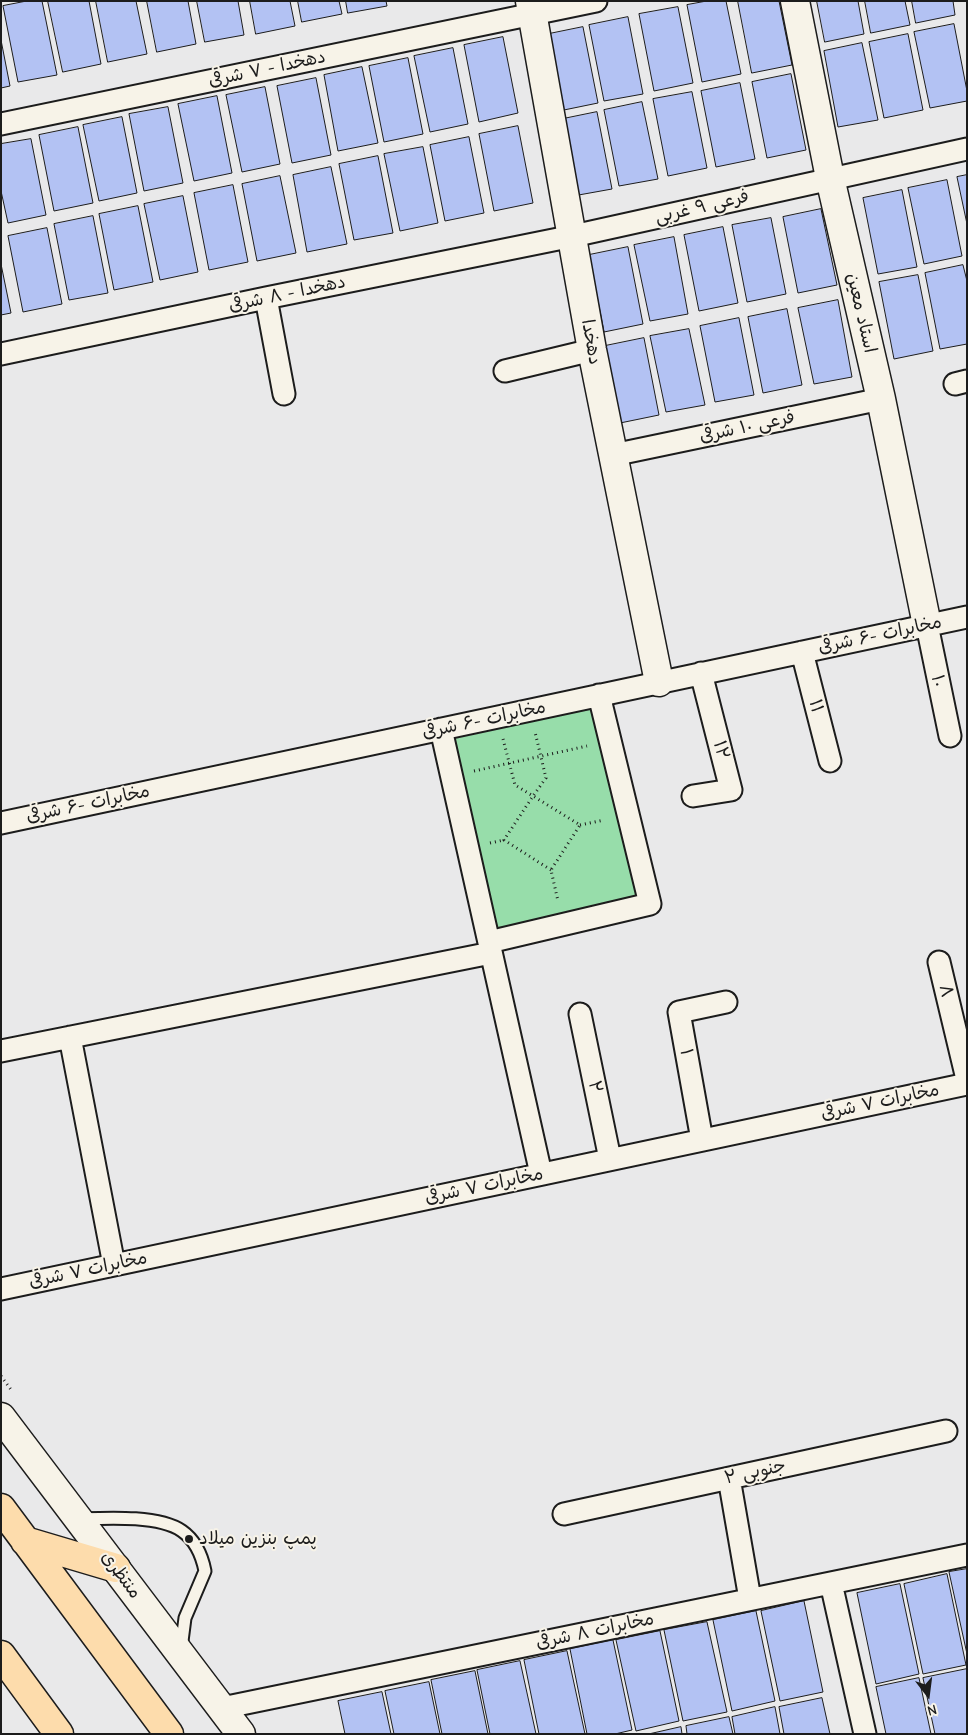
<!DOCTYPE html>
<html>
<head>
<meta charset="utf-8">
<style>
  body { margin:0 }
  #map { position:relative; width:968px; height:1735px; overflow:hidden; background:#e9e9ea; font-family:"Comic Neue",sans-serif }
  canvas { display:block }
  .frame { position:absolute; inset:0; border:2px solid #1c1c1c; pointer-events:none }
  .north { position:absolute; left:903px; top:1670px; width:50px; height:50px; -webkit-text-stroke:4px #f7f3e8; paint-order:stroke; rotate:165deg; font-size:14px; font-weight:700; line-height:20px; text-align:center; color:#1c1c1c }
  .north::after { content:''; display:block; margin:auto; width:18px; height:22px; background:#1c1c1c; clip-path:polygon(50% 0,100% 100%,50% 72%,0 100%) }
</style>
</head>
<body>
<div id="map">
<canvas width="968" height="1735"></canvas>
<div class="frame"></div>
<div class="north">N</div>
</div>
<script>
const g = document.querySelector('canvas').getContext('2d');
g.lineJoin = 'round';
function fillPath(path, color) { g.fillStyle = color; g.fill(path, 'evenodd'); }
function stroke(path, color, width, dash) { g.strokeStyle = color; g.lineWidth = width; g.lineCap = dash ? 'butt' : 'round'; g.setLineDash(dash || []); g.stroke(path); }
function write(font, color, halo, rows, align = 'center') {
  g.font = font + ' "Comic Neue","Playpen Sans Arabic",sans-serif'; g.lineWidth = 4; g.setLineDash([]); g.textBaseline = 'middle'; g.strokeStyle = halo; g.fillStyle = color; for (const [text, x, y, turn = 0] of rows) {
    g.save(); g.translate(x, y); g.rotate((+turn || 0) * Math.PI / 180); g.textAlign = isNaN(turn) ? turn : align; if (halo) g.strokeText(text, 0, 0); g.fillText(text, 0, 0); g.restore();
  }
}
fillPath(new Path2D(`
  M592,708L639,901L498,930L453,739Z`), '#97ddaa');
const building = new Path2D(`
  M27,1H42L57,75L18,82L3,6Z
  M48,1H89L101,64L63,72Z
  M96,1H136L147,54L108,62Z
  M147,1H188L196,44L157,52Z
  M197,1H238L244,35L205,42Z
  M250,1H290L295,26L256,34Z
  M298,1H339L342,14L302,22Z
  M346,1H386L387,6L348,13Z
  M707,1H726L741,74L702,82L687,5Z
  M738,1H779L792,65L752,73Z
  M817,1H858L864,34L825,42Z
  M865,1H905L910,25L871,33Z
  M912,1H953L955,15L916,23Z
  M678,7L693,83L654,91L639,14Z
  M628,17L643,94L604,101L589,25Z
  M954,24L967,91V101L930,108L914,32Z
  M583,27L598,103L559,111L544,35Z
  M908,34L923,110L884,118L869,42Z
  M503,37L518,113L479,122L464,45Z
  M1,40L10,86L1,88Z
  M862,43L878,120L838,127L824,51Z
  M453,48L468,124L430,132L414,56Z
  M408,58L423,134L384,142L369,66Z
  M362,67L378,143L338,151L324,75Z
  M791,74L806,150L767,158L752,82Z
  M316,78L331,155L292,163L277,86Z
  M740,83L755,159L716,167L701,91Z
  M265,87L280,164L242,172L226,95Z
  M692,92L707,168L668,176L653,99Z
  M217,96L232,173L194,181L178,104Z
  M642,102L658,179L619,186L604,110Z
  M168,107L183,183L144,191L129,114Z
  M597,112L612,189L573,196L558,120Z
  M122,117L137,193L99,201L83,125Z
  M518,126L533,203L494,211L479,134Z
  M78,127L93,203L54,211L39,135Z
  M469,137L484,213L445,221L430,145Z
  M31,139L46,215L8,223L1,191V144Z
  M423,147L438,223L400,231L384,154Z
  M378,156L393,233L354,240L339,164Z
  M331,167L347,244L307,252L293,175Z
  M967,175V224L957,177Z
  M280,176L296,253L257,261L242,184Z
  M947,180L962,256L924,264L908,188Z
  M233,185L248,262L209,270L194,193Z
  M902,190L917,267L878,274L863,198Z
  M183,196L198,272L160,280L144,204Z
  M138,206L153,282L114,290L99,214Z
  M821,209L837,285L798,293L783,217Z
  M93,216L108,293L69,300L54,224Z
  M771,218L786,294L747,302L732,225Z
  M723,227L738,303L699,311L684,235Z
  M47,228L62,304L23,312L8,236Z
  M674,237L688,314L650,321L634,245Z
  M628,247L643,324L604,332L589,255Z
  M1,264L11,313L1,315Z
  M963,265L967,281V344L940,349L925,273Z
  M918,275L933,351L894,359L879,282Z
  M838,300L852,377L814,384L798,308Z
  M787,309L802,385L763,393L748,317Z
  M739,318L754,395L715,402L700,326Z
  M689,329L705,405L666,412L650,336Z
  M644,338L659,415L620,423L605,346Z
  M967,1569V1654L949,1572Z
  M947,1574L966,1665L923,1674L904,1584Z
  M900,1584L919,1674L876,1684L857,1593Z
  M804,1601L823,1692L780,1701L761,1611Z
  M756,1611L775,1701L732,1711L713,1620Z
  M707,1622L727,1712L683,1721L664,1630Z
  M660,1631L679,1721L636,1731L616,1640Z
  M613,1640L632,1730L615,1734H587L570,1649Z
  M567,1651L585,1734H539L524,1660Z
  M520,1661L536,1734H490L477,1670Z
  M967,1669V1734H935L923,1678Z
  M475,1671L488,1734H442L431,1680Z
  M919,1678L931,1734H886L876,1687Z
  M429,1682L440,1734H394L385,1691Z
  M382,1692L391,1734H345L338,1701Z
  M822,1698L830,1734H784L779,1707Z
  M775,1707L780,1734H735L732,1717Z
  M729,1717L733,1734H687L686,1726Z
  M681,1727L682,1734H649Z`);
fillPath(building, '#b3c2f3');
stroke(building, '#1c1c1c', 1);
const lane = new Path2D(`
  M79,1519C107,1518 159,1515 182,1531C195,1540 202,1556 205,1571L185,1618L181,1649`);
const street = new Path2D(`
  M1,124L596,1
  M266,298L284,394
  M1,354L266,298L573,236L967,149
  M505,371L592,350
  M955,384L967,381
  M613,455L881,399
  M927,625L950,736
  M802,652L830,761
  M441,729L541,1174
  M693,796L731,790L701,673
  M1,823L967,617
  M489,942L650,904L599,695
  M939,962L967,1079
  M580,1014L610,1159
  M70,1037L114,1265
  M1,1051L491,953
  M702,1140L679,1012L726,1002
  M1,1289L967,1084
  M729,1478L750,1599
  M564,1514L946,1431
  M831,1583L865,1734
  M222,1708L967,1555`);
const secondary = new Path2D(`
  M530,1L592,350L659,682
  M795,1L830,178L881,399L927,625
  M1,1417L241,1734`);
const primary = new Path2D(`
  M1,1508L169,1734
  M25,1541L116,1568
  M1,1655L59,1734`);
stroke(lane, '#1c1c1c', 15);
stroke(street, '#1c1c1c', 25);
stroke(secondary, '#1c1c1c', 31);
stroke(primary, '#1c1c1c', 31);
stroke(new Path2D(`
  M503,739L515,785L533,796L546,778L535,732
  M474,771L587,746
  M580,825L604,820
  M490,843L504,840
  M551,870L504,840L533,796L580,825L551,870L558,901
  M1,1376L12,1391`), '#1c1c1c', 3, [1, 4]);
stroke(lane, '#f7f3e8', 11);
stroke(street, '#f7f3e8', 21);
stroke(secondary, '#f7f3e8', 28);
stroke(primary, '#fddcac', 28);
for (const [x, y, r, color] of [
  [189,1539,5,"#1c1c1c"]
]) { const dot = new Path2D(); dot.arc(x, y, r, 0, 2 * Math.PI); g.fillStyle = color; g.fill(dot); stroke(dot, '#f7f3e8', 2); }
write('18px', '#1c1c1c', '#f7f3e8', [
  ["دهخدا - ۷ شرقی",267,69,-12],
  ["فرعی ۹ غربی",702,207,-13],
  ["دهخدا - ۸ شرقی",287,294,-12],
  ["استاد معین",861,313,77],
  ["دهخدا",591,342,80],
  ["فرعی ۱۰ شرقی",747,427,-12],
  ["مخابرات -۶ شرقی",880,635,-12],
  ["۱۰",938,681,79],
  ["۱۱",816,706,76],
  ["مخابرات -۶ شرقی",484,720,-12],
  ["۱۲",721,750,76],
  ["مخابرات -۶ شرقی",88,804,-12],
  ["۸",946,991,77],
  ["۱",686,1052,80],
  ["۲",595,1087,78],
  ["مخابرات ۷ شرقی",880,1102,-12],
  ["مخابرات ۷ شرقی",484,1186,-12],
  ["مخابرات ۷ شرقی",88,1270,-12],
  ["۲ جنوبی",755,1472,-12],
  ["منتظری",121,1575,53],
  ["مخابرات ۸ شرقی",595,1631,-12]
]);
write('18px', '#1c1c1c', '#f7f3e8', [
  ["پمپ بنزین میلاد",199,1539]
], 'left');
</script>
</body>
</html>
